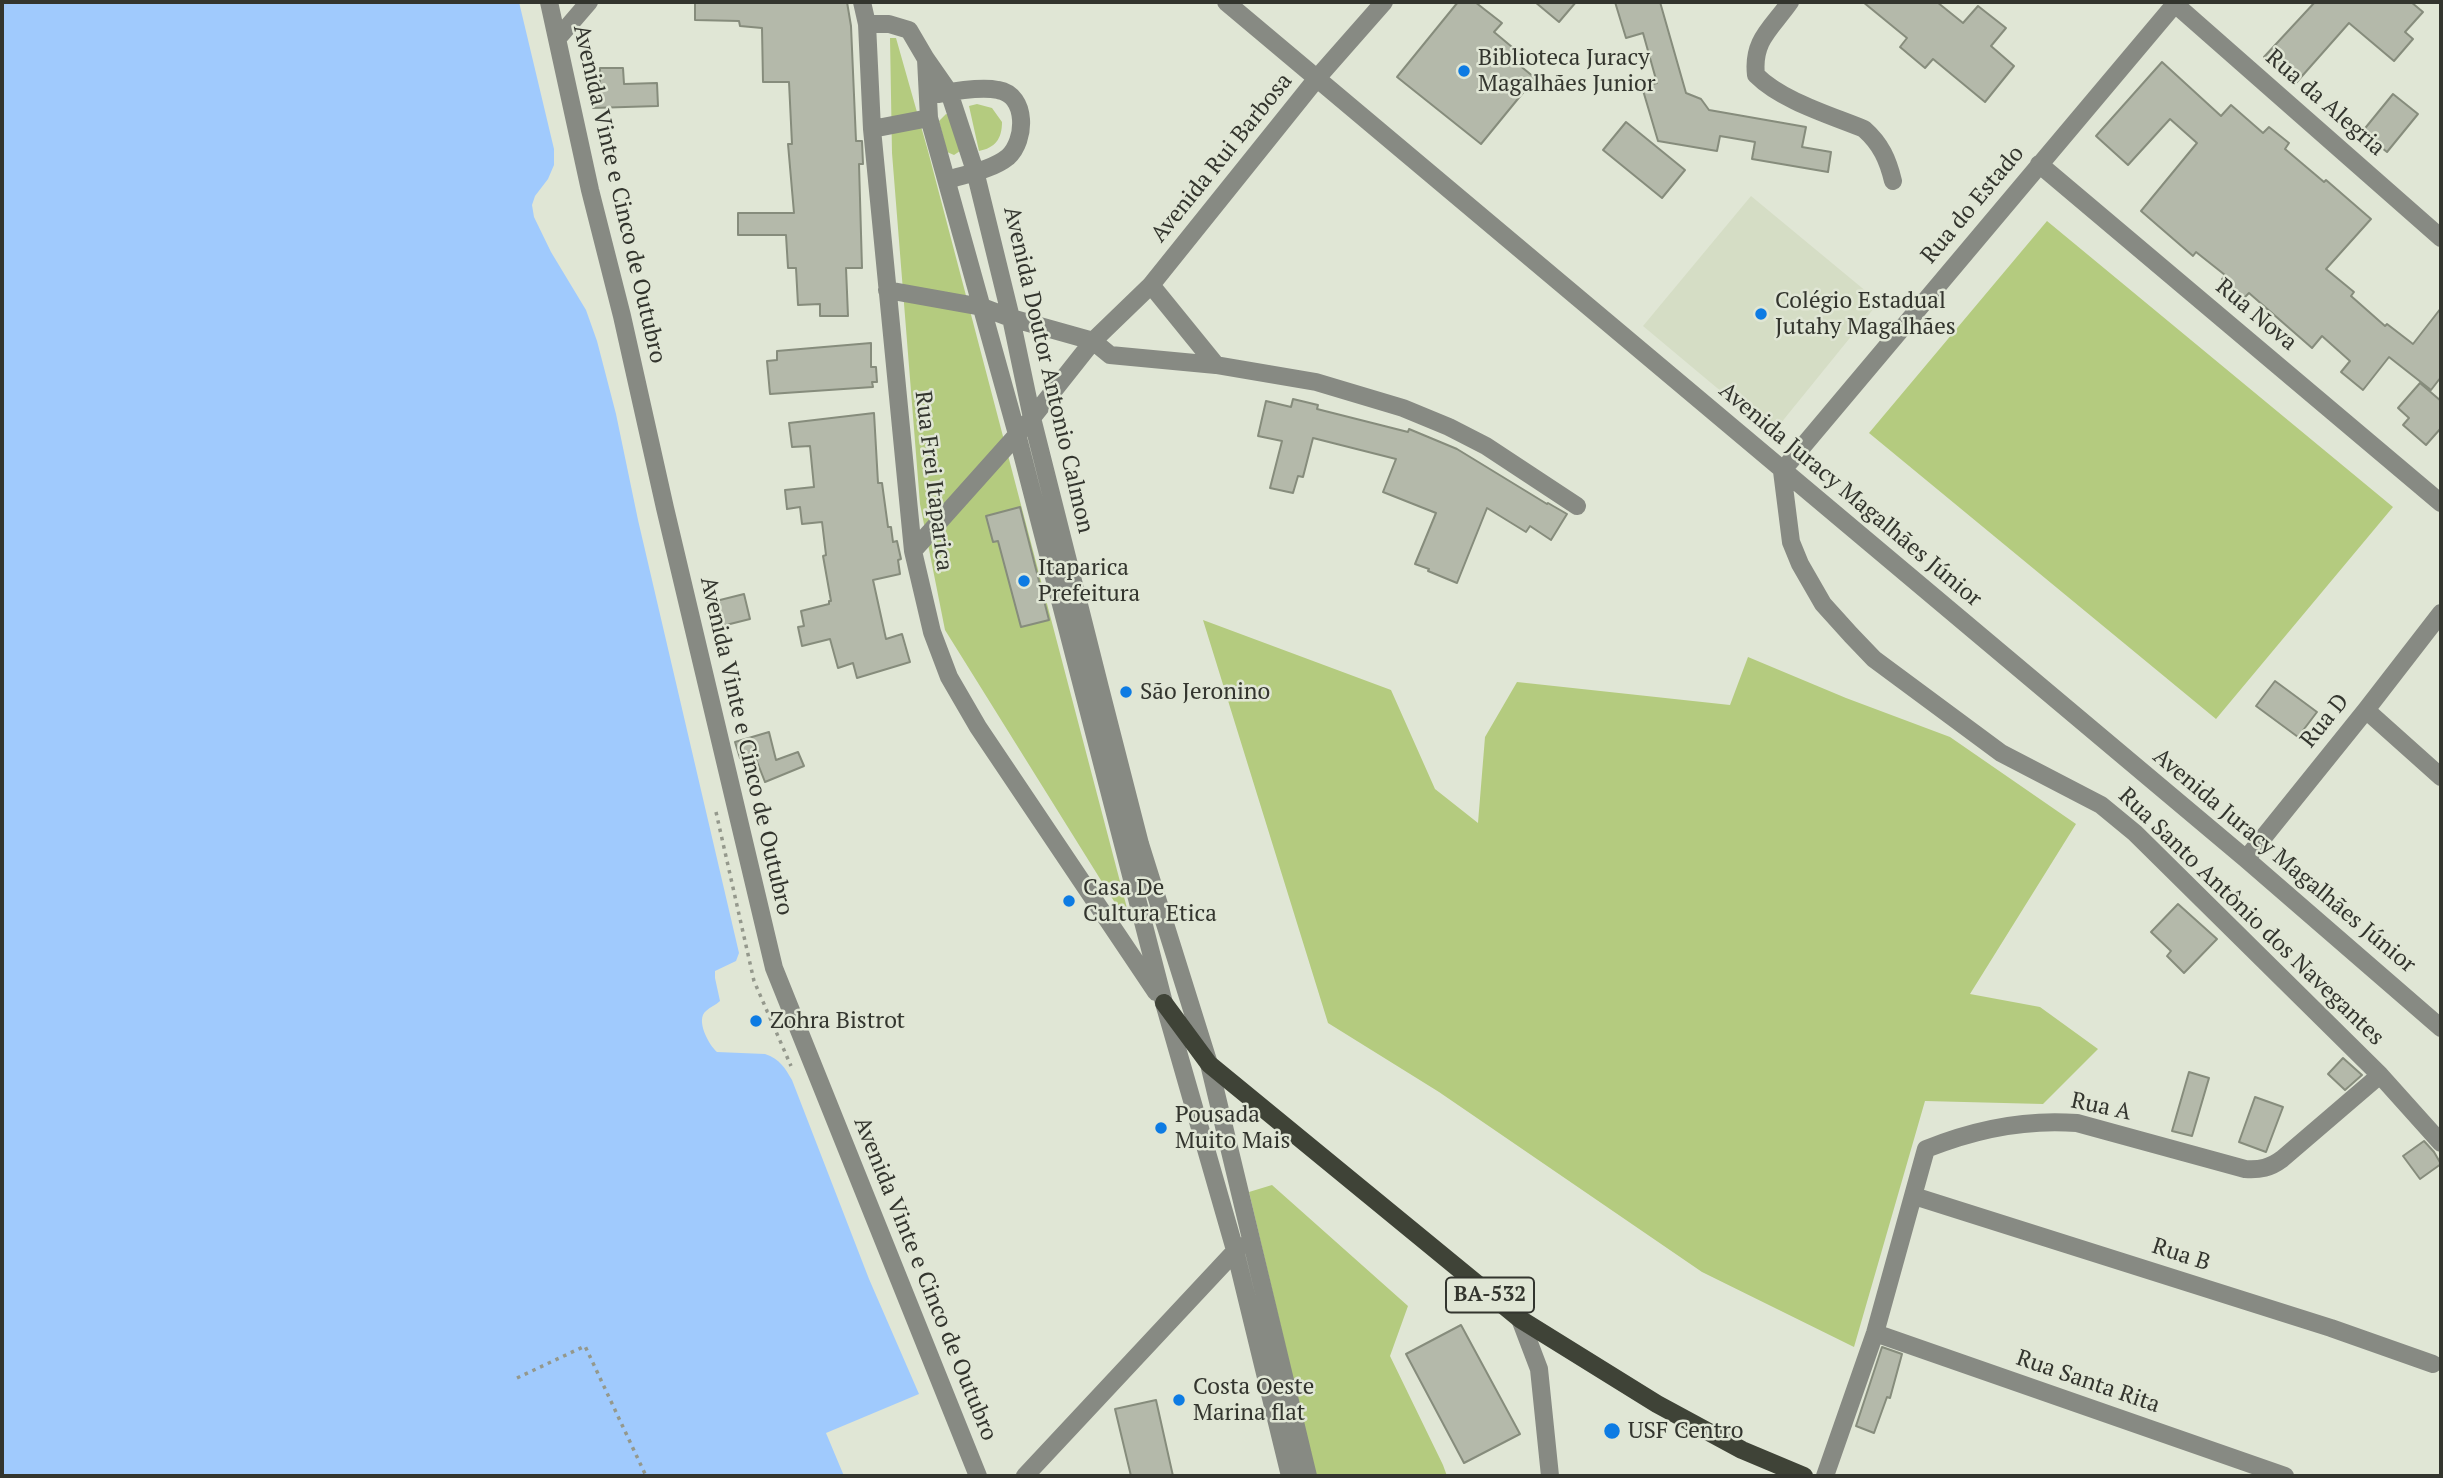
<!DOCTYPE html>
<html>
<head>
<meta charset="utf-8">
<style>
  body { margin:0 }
  #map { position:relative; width:2443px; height:1478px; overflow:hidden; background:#e0e6d5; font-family:"PT Serif",serif }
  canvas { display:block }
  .frame { position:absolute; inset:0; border:4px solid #33352e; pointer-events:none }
</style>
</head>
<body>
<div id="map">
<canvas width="2443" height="1478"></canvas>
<div class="frame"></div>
</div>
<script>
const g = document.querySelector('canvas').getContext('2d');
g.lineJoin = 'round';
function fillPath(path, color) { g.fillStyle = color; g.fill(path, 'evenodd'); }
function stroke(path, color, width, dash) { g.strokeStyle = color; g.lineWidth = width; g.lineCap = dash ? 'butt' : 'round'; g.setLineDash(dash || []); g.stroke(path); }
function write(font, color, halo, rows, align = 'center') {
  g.font = font + ' "PT Serif",serif'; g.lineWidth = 5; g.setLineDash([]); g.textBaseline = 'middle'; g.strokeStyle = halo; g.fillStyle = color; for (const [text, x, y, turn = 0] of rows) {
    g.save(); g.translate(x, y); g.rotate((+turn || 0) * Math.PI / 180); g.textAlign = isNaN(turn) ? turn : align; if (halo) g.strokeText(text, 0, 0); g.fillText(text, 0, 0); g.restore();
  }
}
fillPath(new Path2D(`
  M1751,196L1879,302L1772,434L1643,326Z`), '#d5ddc5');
fillPath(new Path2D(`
  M890,38H896L928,151L1128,912L1122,914L945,630L920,504L892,153Z
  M977,104L992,108L1002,122C1002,139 995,148 979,151L969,106Z
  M946,114L950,115L960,151L954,155L947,152L939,121Z
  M2047,221L2393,507L2216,719L1869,433Z
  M1203,620L1391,690L1435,789L1478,823L1485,737L1517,682L1730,705L1748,657L1846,698L1950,737L2076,824L1970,994L2040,1007L2098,1049L2043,1104L1925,1101L1854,1347L1702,1272L1439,1092L1328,1023Z
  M1272,1185L1408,1306L1390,1356L1443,1465L1447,1476H1316L1249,1192Z`), '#b4cb7f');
fillPath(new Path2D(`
  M2,2H519L554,149V165L548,179L535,196L532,205L534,217L551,252L586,310L597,341L616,414L638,520L739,953L736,961L715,971V978L720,1001C716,1005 710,1007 706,1011C695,1020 709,1045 717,1052L765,1054C780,1059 785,1068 792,1080L869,1279L919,1394L826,1433L844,1476H2Z`), '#a0cafd');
const building = new Path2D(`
  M695,2H847L851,26L856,141H862L863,164H859L862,268H846L848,316H820V304L798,305L796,268H788L786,235H738V213H794L788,144H792L789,82H763L762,28L740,26L739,21L695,20Z
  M1458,2H1475L1502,23L1494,32L1524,57L1518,64L1535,78L1481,144L1397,77Z
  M1535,2H1576L1559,22Z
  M1615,2H1660L1686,93L1701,99L1709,110L1806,127L1802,147L1831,152L1828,172L1752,159L1755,142L1720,136L1717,151L1658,141L1642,87L1657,83L1643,33L1626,38Z
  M1863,2H1937L1963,23L1978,6L2006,28L1991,46L2014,66L1985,102L1933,59L1925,68L1900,47L1907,38Z
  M2315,2H2411L2423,12L2405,32L2413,39L2394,61L2349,23L2295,84L2264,57Z
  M2162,62L2221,116L2231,105L2263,133L2269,127L2289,143L2285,149L2324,182L2326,180L2371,219L2326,269L2354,292L2351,296L2385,326L2387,324L2413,344L2441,308V377L2431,390L2389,357L2363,390L2341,372L2350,361L2322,336L2312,348L2249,293L2244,298L2222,279L2225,275L2196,252L2193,256L2141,211L2197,143L2170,119L2128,165L2096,136Z
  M600,68H623L624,84L657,83L658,106L593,108L592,85H600Z
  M2393,94L2418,114L2387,152L2362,132Z
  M1626,122L1685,170L1662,198L1603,150Z
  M871,343V367H876L877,382H872L873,387L770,394L767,361L777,360V351Z
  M2420,383L2441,401V428L2426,445L2403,425L2409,418L2398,408Z
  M1293,399L1318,405L1317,409L1408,432L1409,429L1457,449L1547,504L1548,503L1567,514L1551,540L1530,526L1526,532L1487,508L1457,583L1428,571L1429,569L1415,564L1436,513L1383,492L1396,459L1313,438L1303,477L1298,476L1293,493L1270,488L1282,441L1258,436L1266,401L1291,407Z
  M874,413L878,483H882L888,527H891L893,542L897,541L901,559L898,560L900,574L873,580L886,639L902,634L910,662L857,678L853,663L838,668L830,639L802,646L798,627L804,626L801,611L829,604V601H831L823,556L826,555L822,522L802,524L800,507L787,509L785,490L814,487L810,446L792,447L789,423Z
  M1020,507L1049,620L1021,627L998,541L993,542L986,516Z
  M744,594L750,619L714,628L708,603Z
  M2275,681L2317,712L2298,737L2256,706Z
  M769,732L776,760L798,752L804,766L765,782L754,754L740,758L735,742Z
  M2178,904L2217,939L2184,973L2167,956L2171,951L2151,932Z
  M2343,1058L2362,1075L2345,1090L2328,1074Z
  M2189,1072L2209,1078L2192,1136L2172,1131Z
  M2255,1097L2283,1107L2266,1152L2239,1142Z
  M2424,1141L2434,1152L2441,1164L2420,1179L2403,1156Z
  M1461,1325L1520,1434L1464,1463L1406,1354Z
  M1882,1347L1902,1354L1890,1398L1887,1397L1874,1433L1856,1426Z
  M1156,1400L1173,1476H1131L1115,1409Z`);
fillPath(building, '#b4b9aa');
stroke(building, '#868c7c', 2);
stroke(new Path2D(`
  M716,812L754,981L791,1066
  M517,1378L585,1346L646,1476`), '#94988c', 3.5, [3.5, 5]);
stroke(new Path2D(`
  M549,2L590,190L622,316L665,508L774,968L978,1476
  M862,2L867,24L872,129L913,551L932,632L949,677L978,727L1156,992
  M1226,2L2246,859L2441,1028
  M1790,2C1772,28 1752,40 1756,75C1782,101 1830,115 1864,129C1881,144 1888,160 1893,181
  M867,24H889L909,30L926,59L949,92L975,171L1011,318L1032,418L1100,688L1140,844L1209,1064L1308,1476
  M558,38L589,2
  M926,59L929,118L1017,434L1164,1003L1235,1250L1290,1476
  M939,94C955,91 983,87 998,90C1028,95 1026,141 1008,157C992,170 966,174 947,180
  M872,129L929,118
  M2039,164L2441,503
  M2441,238L2175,4L1782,471L1791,542L1800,564L1823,604L1851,635L1874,659L2001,753L2101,805L2135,833L2380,1075L2441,1143
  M1151,285L1216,365
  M887,290L982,307L1011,318L1093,341L1110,355L1216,365L1316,382L1403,408L1449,427L1486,446L1577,506
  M913,551L1032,418L1093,341L1151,285L1318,77L1384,2
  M2366,710L2441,777
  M2246,859L2366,710L2441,613
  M1914,1196L2331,1328L2433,1364
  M1520,1319L1539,1369L1550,1476
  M1875,1333L2285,1476
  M1025,1476L1240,1246
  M1825,1476L1875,1333L1926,1149C1973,1130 2026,1119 2077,1123L2245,1169C2260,1170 2270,1168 2282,1159L2380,1075`), '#878a83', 18);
stroke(new Path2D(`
  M1164,1003L1209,1064L1520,1319L1657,1404L1742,1450L1804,1476`), '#3f4337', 18);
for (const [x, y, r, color] of [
  [1464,71,7,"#0d7be3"],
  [1761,314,7,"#0d7be3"],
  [1024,581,7,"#0d7be3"],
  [1126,692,7,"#0d7be3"],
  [1069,901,7,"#0d7be3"],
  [756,1021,7,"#0d7be3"],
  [1161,1128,7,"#0d7be3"],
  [1179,1400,7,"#0d7be3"],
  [1612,1431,9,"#0d7be3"]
]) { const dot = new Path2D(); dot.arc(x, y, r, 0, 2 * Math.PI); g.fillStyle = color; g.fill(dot); stroke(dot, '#e0e6d5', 2.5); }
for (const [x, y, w] of [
  [1490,1295,88]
]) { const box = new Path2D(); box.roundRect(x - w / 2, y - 17.5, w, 35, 5); g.fillStyle = '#e0e6d5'; g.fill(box); stroke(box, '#33352e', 2); }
write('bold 21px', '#33352e', null, [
  ["BA-532",1490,1295]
]);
write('23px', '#33352e', '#e0e6d5', [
  ["Biblioteca Juracy",1478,58],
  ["Magalhães Junior",1478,84],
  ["Colégio Estadual",1775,301],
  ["Jutahy Magalhães",1775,327],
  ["Itaparica",1038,568],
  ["Prefeitura",1038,594],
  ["São Jeronino",1140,692],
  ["Casa De",1083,888],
  ["Cultura Etica",1083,914],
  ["Zohra Bistrot",770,1021],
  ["Pousada",1175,1115],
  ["Muito Mais",1175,1141],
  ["Costa Oeste",1193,1387],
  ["Marina flat",1193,1413],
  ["USF Centro",1628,1431]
], 'left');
write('23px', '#33352e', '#e0e6d5', [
  ["Rua da Alegria",2325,103,41],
  ["Avenida Rui Barbosa",1222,158,-51],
  ["Avenida Vinte e Cinco de Outubro",619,194,77],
  ["Rua do Estado",1973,205,-50],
  ["Rua Nova",2256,315,40],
  ["Avenida Doutor Antonio Calmon",1048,370,77],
  ["Rua Frei Itaparica",933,481,83],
  ["Avenida Juracy Magalhães Júnior",1850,495,40],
  ["Rua D",2325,721,-51],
  ["Avenida Vinte e Cinco de Outubro",746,746,77],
  ["Avenida Juracy Magalhães Júnior",2284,861,40],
  ["Rua Santo Antônio dos Navegantes",2251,917,44],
  ["Rua A",2101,1107,12],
  ["Rua B",2181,1255,18],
  ["Avenida Vinte e Cinco de Outubro",925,1279,68],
  ["Rua Santa Rita",2088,1382,19]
]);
</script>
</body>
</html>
